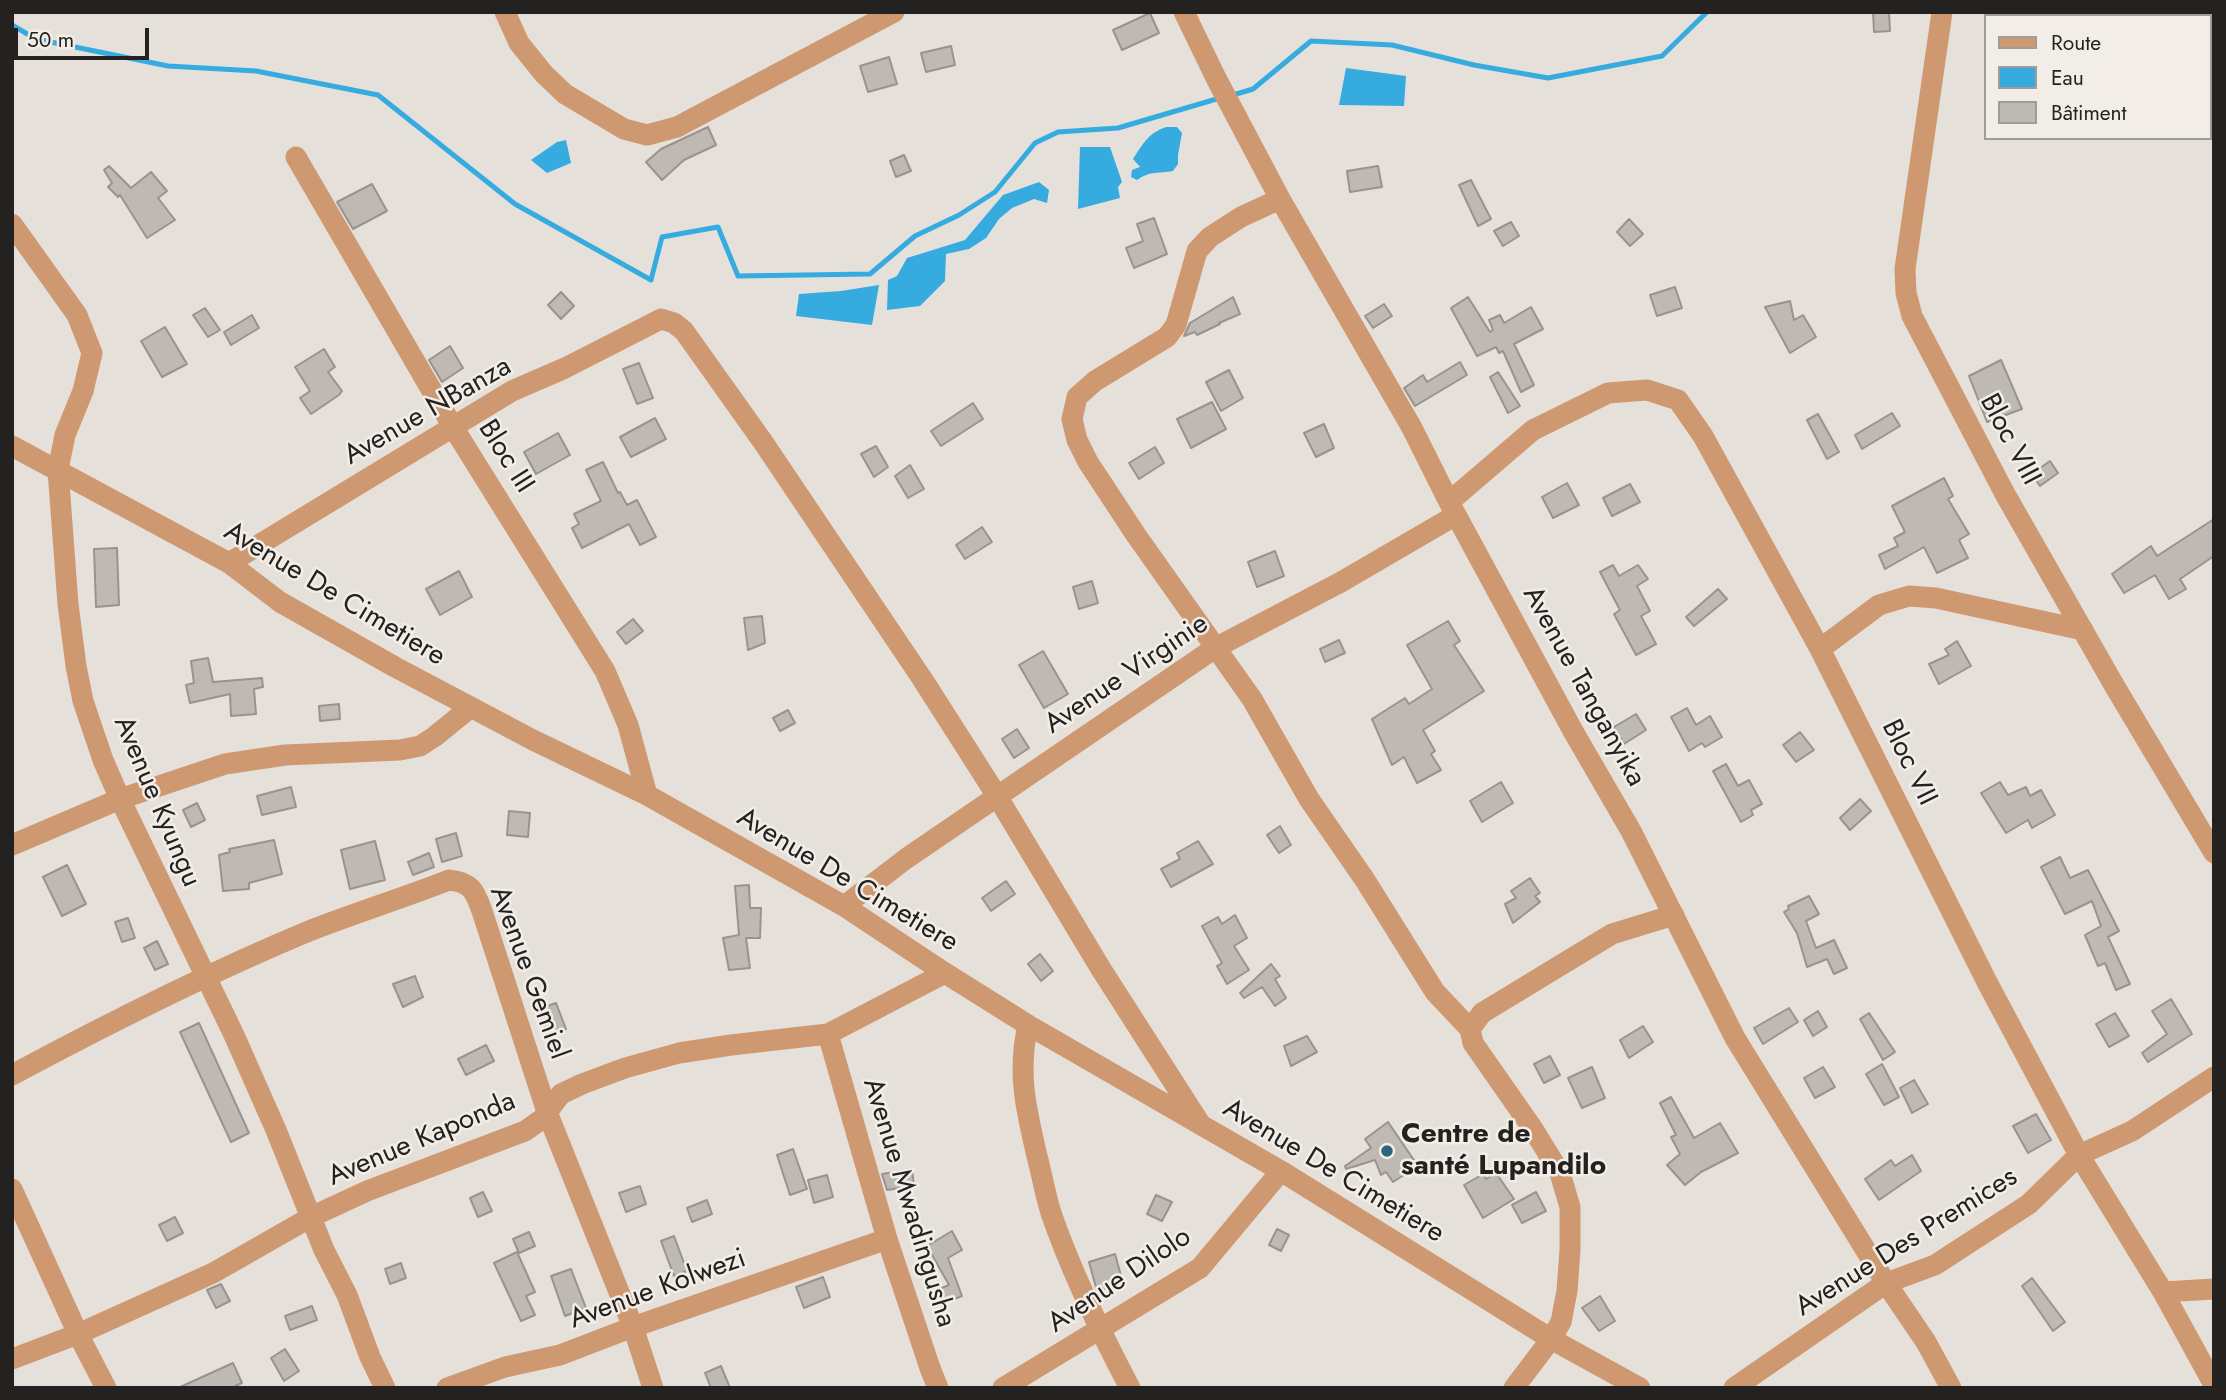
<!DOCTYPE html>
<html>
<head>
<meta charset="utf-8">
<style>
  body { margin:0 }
  #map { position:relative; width:2226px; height:1400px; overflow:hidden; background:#e6e0db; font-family:Jost,sans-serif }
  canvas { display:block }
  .frame { position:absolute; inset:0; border:14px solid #242220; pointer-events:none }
  .legend { position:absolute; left:1984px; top:14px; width:228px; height:126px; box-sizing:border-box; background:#f3ede8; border:2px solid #a09c98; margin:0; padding:9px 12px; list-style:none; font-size:21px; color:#242220 }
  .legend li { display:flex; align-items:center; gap:14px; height:35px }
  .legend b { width:35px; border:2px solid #a09c98 }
  .scale { position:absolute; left:14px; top:28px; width:135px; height:32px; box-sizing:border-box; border:4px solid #242220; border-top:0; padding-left:9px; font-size:21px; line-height:24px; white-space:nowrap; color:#242220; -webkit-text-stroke:5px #f3ede8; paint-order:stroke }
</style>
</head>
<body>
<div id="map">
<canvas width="2226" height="1400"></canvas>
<div class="frame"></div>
<ul class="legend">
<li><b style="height:9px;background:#ce9970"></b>Route</li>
<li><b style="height:19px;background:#36abdf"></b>Eau</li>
<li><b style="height:19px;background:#bfb9b4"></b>Bâtiment</li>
</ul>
<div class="scale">50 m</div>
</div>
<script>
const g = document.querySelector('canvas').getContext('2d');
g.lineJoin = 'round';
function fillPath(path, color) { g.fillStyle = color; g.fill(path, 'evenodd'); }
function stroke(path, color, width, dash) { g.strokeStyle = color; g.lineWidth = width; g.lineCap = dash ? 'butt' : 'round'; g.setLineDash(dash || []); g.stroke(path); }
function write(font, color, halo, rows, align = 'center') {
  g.font = font + ' Jost,sans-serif'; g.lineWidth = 5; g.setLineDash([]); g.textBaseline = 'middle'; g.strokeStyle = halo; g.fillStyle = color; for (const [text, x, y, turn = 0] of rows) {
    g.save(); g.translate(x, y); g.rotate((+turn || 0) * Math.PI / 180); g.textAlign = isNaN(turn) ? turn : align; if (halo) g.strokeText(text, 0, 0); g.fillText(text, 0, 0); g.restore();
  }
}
fillPath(new Path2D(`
  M1346,68L1406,76L1404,106L1339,105Z
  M1166,127H1177L1182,133L1178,155V164L1173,171C1158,174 1152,170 1137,180L1131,177L1132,170L1140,167L1133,159C1143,144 1148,133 1166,127Z
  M566,140L571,163L547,173L531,160L557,142Z
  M1080,147H1110L1122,182L1118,187L1120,198L1078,209Z
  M1039,182L1049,190L1047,203L1034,199L1012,208L999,219L986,238L969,249L946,254L945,281L920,306L887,310L888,280L897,276L907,258L965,240L1003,195Z
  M879,285L872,325L796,316L799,294L841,291Z`), '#36abdf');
stroke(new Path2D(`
  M12,25L36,39L168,66L256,71L378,95L515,204L651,280L662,237L718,227L738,276L870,274L915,236L959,215L995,192L1035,143L1058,132L1118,128L1220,98
  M1230,96L1253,89L1311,41L1392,45L1474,65L1548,78L1662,56L1707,12`), '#36abdf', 5);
const building = new Path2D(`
  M1873,12H1889L1890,31L1874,32Z
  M1150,13L1159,33L1122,50L1113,30Z
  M951,46L955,65L926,72L921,53Z
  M889,57L897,84L868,92L860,66Z
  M708,127L716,145L684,160L662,180L646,162L661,149Z
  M904,155L911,171L896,177L890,161Z
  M109,166L131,188L151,172L167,191L158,198L175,220L147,238L120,195L118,197L108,187L112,183L104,170Z
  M1378,166L1382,187L1350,192L1347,171Z
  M1471,180L1491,219L1478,226L1459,185Z
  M372,184L387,211L353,229L337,202Z
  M1154,218L1167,254L1134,268L1126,248L1143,241L1137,224Z
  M1629,219L1643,234L1630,246L1617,232Z
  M1511,222L1519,236L1503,246L1494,231Z
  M1675,287L1682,308L1657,316L1650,295Z
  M561,292L574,306L561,319L548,305Z
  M1233,297L1240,314L1219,323L1220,324L1197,335L1195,332L1184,336L1190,323Z
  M1468,297L1490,332L1493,330L1489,320L1500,315L1504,323L1531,307L1543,329L1514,344L1534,385L1521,392L1503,351L1499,353L1496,347L1477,356L1451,308Z
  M1790,301L1794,320L1803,315L1816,337L1790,353L1765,307Z
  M1384,304L1392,316L1373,328L1365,316Z
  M205,308L220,330L208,337L193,315Z
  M252,315L259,328L231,345L224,332Z
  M165,327L187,364L162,377L141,341Z
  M450,346L463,368L442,382L429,360Z
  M324,349L335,367L328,372L342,391L339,395L311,414L300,398L310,391L295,367Z
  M2001,360L2022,409L1987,422L1969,376Z
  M1460,362L1467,375L1415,406L1404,388L1423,375L1427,382Z
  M639,363L653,398L637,404L623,369Z
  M1229,370L1243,398L1221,411L1206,382Z
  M1498,372L1520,406L1508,413L1490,377Z
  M1212,402L1226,429L1191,448L1177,419Z
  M973,403L983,419L941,446L931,431Z
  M1892,413L1900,426L1862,449L1855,435Z
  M1818,414L1839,452L1827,459L1807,420Z
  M655,418L666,439L631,457L620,437Z
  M1324,424L1334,448L1316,457L1304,433Z
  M558,433L570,455L536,474L524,452Z
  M876,446L888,467L874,477L861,454Z
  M1155,447L1164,463L1139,479L1129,463Z
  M2050,461L2058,473L2040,486L2032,474Z
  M603,462L618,493L620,492L627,505L637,500L656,537L640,545L629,524L582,548L572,528L579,524L574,514L601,501L586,470Z
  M910,465L924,489L908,498L895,476Z
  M1944,478L1953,496L1948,499L1969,534L1959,540L1968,558L1937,573L1924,547L1885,569L1879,555L1898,546L1894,538L1905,532L1892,506Z
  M1567,483L1579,505L1553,518L1542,497Z
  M1630,484L1640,502L1612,516L1603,498Z
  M2214,519V556L2180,579L2186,589L2169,599L2155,575L2124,593L2112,574L2151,546L2157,556Z
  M982,527L992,542L965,559L956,545Z
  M117,548L119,605L96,607L94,549Z
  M1275,551L1284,576L1257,587L1248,562Z
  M1613,565L1619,576L1638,565L1648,579L1637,586L1650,611L1641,616L1656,644L1636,655L1614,614L1620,610L1600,572Z
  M459,571L472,597L440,615L426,589Z
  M1092,581L1098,603L1079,609L1073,587Z
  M1718,589L1727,599L1694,626L1686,617Z
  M762,616L765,643L748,650L744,618Z
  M633,619L643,631L626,644L617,632Z
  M1448,621L1460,641L1454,645L1484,691L1423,730L1435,751L1431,754L1441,770L1417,783L1404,757L1392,765L1372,719L1405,698L1409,704L1432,689L1407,645Z
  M1339,640L1345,653L1325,662L1320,649Z
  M1957,641L1971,666L1939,684L1929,664L1949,655L1945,649Z
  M1043,651L1068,694L1044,708L1019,665Z
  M208,658L213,682L262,678L263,687L254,689L256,714L231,716L230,694L190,703L186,685L194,683L191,661Z
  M339,704L340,719L320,721L319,706Z
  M1687,708L1696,725L1710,716L1722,737L1705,747L1702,743L1689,751L1671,717Z
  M788,710L795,723L780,731L773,718Z
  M1636,714L1646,730L1624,744L1614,727Z
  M1017,729L1029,748L1014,758L1002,739Z
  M1800,732L1814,750L1796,762L1783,745Z
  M1726,764L1738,786L1749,780L1762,804L1751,810L1753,815L1741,822L1713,771Z
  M1501,782L1513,803L1482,822L1470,801Z
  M2000,782L2008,795L2026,787L2030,796L2041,790L2055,815L2032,828L2028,820L2006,833L1981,793Z
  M291,787L296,807L262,815L257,796Z
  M1860,799L1871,811L1850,830L1840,818Z
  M197,803L205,820L191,827L183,810Z
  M509,811L530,813L528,837L507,835Z
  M1280,826L1291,845L1279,853L1267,835Z
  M456,833L462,856L442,862L436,839Z
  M274,840L282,874L249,883V889L223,891L219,855L230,852L229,849Z
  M375,841L385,880L350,889L341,850Z
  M1198,841L1213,864L1171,887L1161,869L1180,859L1177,853Z
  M429,853L434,867L413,875L408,862Z
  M2060,857L2070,878L2088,870L2119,931L2108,937L2130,984L2116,990L2105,963L2098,966L2085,935L2101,926L2092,901L2065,914L2041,867Z
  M67,865L86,904L62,916L43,877Z
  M1530,878L1540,893L1535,896L1540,902L1513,923L1505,904L1516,898L1511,891Z
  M1006,881L1015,894L991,911L982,898Z
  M749,885L750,908H761L760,938H746L750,968L729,970L723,938L739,935L735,886Z
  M1809,896L1819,914L1806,921L1816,948L1834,940L1847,968L1834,974L1827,959L1807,967L1797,933L1784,912L1789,909L1788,906Z
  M1235,915L1247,938L1234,946L1249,970L1227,984L1217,966L1222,963L1202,926L1218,917L1222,924Z
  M128,918L135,938L122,942L115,922Z
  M157,941L168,964L155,970L144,948Z
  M1040,954L1053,971L1041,981L1028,964Z
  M1271,964L1280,976L1275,979L1286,998L1275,1006L1262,987L1244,998L1240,993Z
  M415,976L423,997L403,1007L393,984Z
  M2171,999L2192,1034L2148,1062L2142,1053L2167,1034L2152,1011Z
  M556,1003L566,1029L548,1036L539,1009Z
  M1789,1008L1798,1022L1763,1044L1754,1028Z
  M1818,1011L1827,1027L1813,1036L1804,1020Z
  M1869,1013L1895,1052L1883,1060L1860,1019Z
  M2115,1013L2129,1036L2109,1047L2096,1024Z
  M199,1023L249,1133L231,1142L180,1032Z
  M1643,1026L1653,1042L1629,1058L1620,1040Z
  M1307,1036L1317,1052L1291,1066L1284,1046Z
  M486,1045L494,1061L466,1075L458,1059Z
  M1550,1056L1560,1075L1544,1083L1534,1064Z
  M1882,1064L1899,1097L1884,1105L1866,1074Z
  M1592,1067L1605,1098L1582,1108L1568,1078Z
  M1823,1067L1835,1087L1815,1098L1804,1078Z
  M1914,1080L1928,1104L1912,1113L1900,1088Z
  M1671,1097L1694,1138L1720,1123L1738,1153L1701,1172L1685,1185L1667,1165L1680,1154L1671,1137L1676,1135L1660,1103Z
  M2036,1114L2051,1140L2028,1153L2013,1126Z
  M1388,1122L1418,1166L1393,1182L1386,1172L1381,1175L1375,1160L1346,1169L1345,1166L1371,1148L1365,1139Z
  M793,1149L807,1189L790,1195L777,1155Z
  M1912,1155L1921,1171L1879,1200L1865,1179L1891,1160L1895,1166Z
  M912,1169L914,1186L887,1190L882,1174Z
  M1496,1173L1514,1199L1483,1218L1464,1185L1483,1174L1486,1179Z
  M827,1175L833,1197L814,1203L808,1180Z
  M640,1186L646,1204L626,1212L619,1193Z
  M483,1192L492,1211L478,1217L470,1198Z
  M1536,1192L1546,1211L1522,1223L1512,1205Z
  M1156,1195L1172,1202L1162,1221L1147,1214Z
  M707,1200L712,1214L692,1222L687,1208Z
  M175,1217L183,1233L167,1241L159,1225Z
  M1277,1229L1289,1235L1281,1251L1269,1245Z
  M952,1231L962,1250L948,1258L962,1296L937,1306L932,1292L949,1285L927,1246Z
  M529,1232L535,1246L519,1253L513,1239Z
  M674,1236L687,1271L674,1276L661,1241Z
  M517,1252L535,1292L526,1296L535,1315L521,1321L494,1263Z
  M1115,1254L1123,1283L1097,1291L1089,1262Z
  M401,1263L406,1278L390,1284L385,1269Z
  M571,1269L586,1308L565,1316L551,1276Z
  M823,1277L830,1297L804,1308L796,1287Z
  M2032,1278L2065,1322L2053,1331L2022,1286Z
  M221,1284L230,1301L216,1308L207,1290Z
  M1600,1296L1615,1321L1599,1331L1582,1308Z
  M312,1306L317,1320L290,1330L285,1316Z
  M285,1349L299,1371L284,1381L271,1358Z
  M233,1363L242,1383L231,1388H178Z
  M721,1366L730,1388H711L705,1373Z`);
fillPath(building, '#bfb9b4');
stroke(building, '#99938f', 2);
stroke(new Path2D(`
  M505,12L519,43L544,74L565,94L624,129L647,135L677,127L894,12
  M1184,12L1216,78L1280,199L1412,428L1449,502L1573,731L1631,831L1735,1038L1886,1283L1926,1342L1951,1388
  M1942,12L1905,269L1906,293L1912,316L2005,494L2114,685L2214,853
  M296,157L453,427L605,671L628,725L647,795
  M1280,199L1241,217L1210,237L1197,251L1176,325L1167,337L1095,381L1077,397L1072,419L1077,440L1088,462L1136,535L1252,699L1309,799L1365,880L1435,992L1470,1029
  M12,224L77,315L92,353L83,391L65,435L58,470L68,604L76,666L83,701L103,760L120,799L234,1035L276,1130L324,1250L347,1295L370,1357L385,1388
  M12,446L229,563L280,602L395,667L533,740L647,795L844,906L945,973L1028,1025L1281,1171L1551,1339L1640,1388
  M1449,502L1533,430L1608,393L1647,390L1678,400L1703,436L1820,649L1987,982L2079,1155L2163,1292L2214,1385
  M229,563L512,391L565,368L661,319L674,323L684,331L763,442L923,680L997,796L1101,969L1199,1122
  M1820,649L1879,605L1909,596L1936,598L2083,630
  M12,845L120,799L225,764L285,755L400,750L420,746L434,737L471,707
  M844,906L907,858L1215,648L1341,582L1456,515
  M1028,1025C1017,1073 1026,1109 1037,1156C1042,1175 1045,1194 1051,1213C1072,1274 1100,1331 1130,1388
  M828,1034L887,1239L930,1368L938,1388
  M12,1075C109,1023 208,973 309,931C355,913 403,898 449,880C471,882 475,891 482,911L547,1112L633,1327L653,1388
  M12,1189L78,1334L106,1388
  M2163,1292L2214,1289
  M12,1359L78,1334L213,1273L311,1217L367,1191L525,1131L542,1119L561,1094L582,1084L625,1068L679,1053L731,1045L828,1034L945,973
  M447,1388L505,1367L560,1355L633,1327L887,1239
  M1003,1388L1200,1268L1281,1171
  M1514,1388L1551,1339L1561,1322L1567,1291L1570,1250V1207L1560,1173L1533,1129L1473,1043L1470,1029L1482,1013L1612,934L1674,915
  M1734,1388L1886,1283L1935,1265L2029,1204L2079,1155L2132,1131L2214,1077`), '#ce9970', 21);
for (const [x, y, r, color] of [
  [1387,1151,7,"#2d647f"]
]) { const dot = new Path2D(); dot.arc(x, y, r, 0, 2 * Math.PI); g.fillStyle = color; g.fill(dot); stroke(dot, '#f3ede8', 2.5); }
write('28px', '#242220', '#f3ede8', [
  ["Avenue NBanza",428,412,-30],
  ["Bloc VIII",2009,440,62],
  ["Bloc III",505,457,58],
  ["Avenue De Cimetiere",334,595,31],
  ["Avenue Virginie",1127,675,-34],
  ["Avenue Tanganyika",1583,687,61],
  ["Bloc VII",1908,763,64],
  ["Avenue Kyungu",156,802,67],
  ["Avenue De Cimetiere",847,881,31],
  ["Avenue Gemiel",528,973,70],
  ["Avenue Kaponda",422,1140,-23],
  ["Avenue De Cimetiere",1333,1172,31],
  ["Avenue Mwadingusha",908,1203,73],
  ["Avenue Des Premices",1907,1243,-32],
  ["Avenue Dilolo",1120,1281,-34],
  ["Avenue Kolwezi",658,1290,-20]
]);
write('bold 28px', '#242220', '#f3ede8', [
  ["Centre de",1401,1135],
  ["santé Lupandilo",1401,1167]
], 'left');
</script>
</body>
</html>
